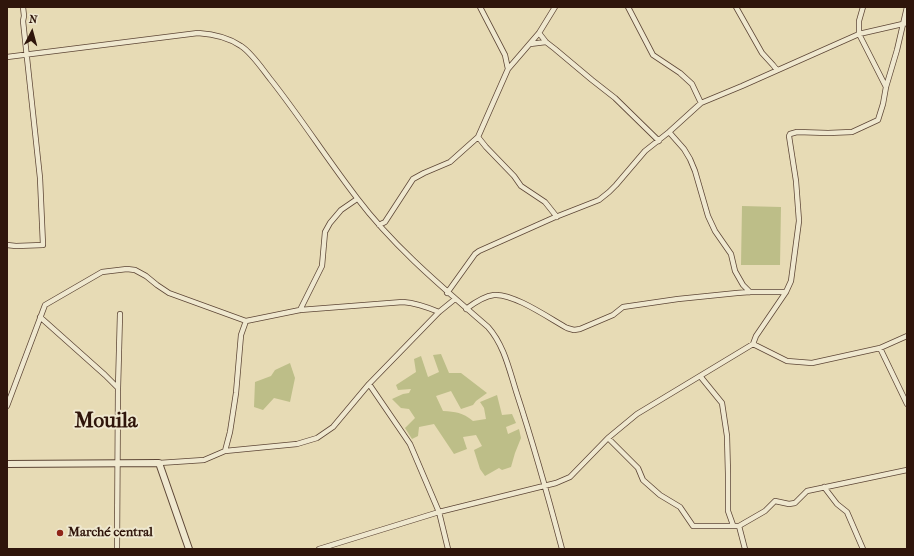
<!DOCTYPE html>
<html>
<head>
<meta charset="utf-8">
<style>
  body { margin:0 }
  #map { position:relative; width:914px; height:556px; overflow:hidden; background:#e7dbb5; font-family:"IM FELL French Canon",serif }
  canvas { display:block }
  .frame { position:absolute; inset:0; border:8px solid #2f150b; pointer-events:none }
  .north { position:absolute; left:12px; top:12px; width:40px; height:40px; -webkit-text-stroke:3px #efe8cf; paint-order:stroke; rotate:6deg; font-size:11px; font-weight:700; line-height:16px; text-align:center; color:#2f150b }
  .north::after { content:''; display:block; margin:auto; width:14px; height:18px; background:#2f150b; clip-path:polygon(50% 0,100% 100%,50% 72%,0 100%) }
</style>
</head>
<body>
<div id="map">
<canvas width="914" height="556"></canvas>
<div class="frame"></div>
<div class="north">N</div>
</div>
<script>
const g = document.querySelector('canvas').getContext('2d');
g.lineJoin = 'round';
function fillPath(path, color) { g.fillStyle = color; g.fill(path, 'evenodd'); }
function stroke(path, color, width, dash) { g.strokeStyle = color; g.lineWidth = width; g.lineCap = dash ? 'butt' : 'round'; g.setLineDash(dash || []); g.stroke(path); }
function write(font, color, halo, rows, align = 'center') {
  g.font = font + ' "IM FELL French Canon",serif'; g.lineWidth = 4; g.setLineDash([]); g.textBaseline = 'middle'; g.strokeStyle = halo; g.fillStyle = color; for (const [text, x, y, turn = 0] of rows) {
    g.save(); g.translate(x, y); g.rotate((+turn || 0) * Math.PI / 180); g.textAlign = isNaN(turn) ? turn : align; if (halo) g.strokeText(text, 0, 0); g.fillText(text, 0, 0); g.restore();
  }
}
fillPath(new Path2D(`
  M742,206L781,207L780,265H741Z
  M441,354L449,373H461L487,393L476,401L473,405L461,409L451,391L436,396L443,411C456,412 462,412 473,421L486,419L484,408L480,402L497,395L502,415L512,414L516,423L506,427L508,434L519,429L521,438L515,453L511,467L502,470L499,468L485,476L480,469L474,450L482,446L476,435L463,437L467,449L454,454L434,424L419,427L418,436L412,439L405,428L415,418L409,409L401,408L392,399L403,394L409,393L411,389L398,390L396,385L416,372L414,359L421,356L428,377L439,372L433,355Z
  M290,363L295,378L290,402L274,398L263,410L254,407L255,382L271,376L275,370Z`), '#bdbe88');
const minor = new Path2D(`
  M628,7L653,55L680,73L692,84L701,103
  M736,7L762,53L773,65L777,70
  M863,7L859,21V34L886,87
  M539,33L546,42L555,49L592,80L615,98L659,141
  M530,44L546,42
  M7,57L198,33C213,34 228,37 241,46C252,53 263,70 271,80C301,118 327,159 357,198C394,247 442,287 488,327C504,345 509,369 516,391C533,443 548,496 562,549
  M508,69L539,33L555,7
  M669,132L684,149L690,159L695,171L708,216L715,231L731,254L735,271L743,285L750,292
  M478,137L486,147L514,176L521,186L545,202L557,217
  M379,225L385,222L413,179L424,173L450,162L478,137L508,69L505,55L480,7
  M7,245L16,246L43,245L40,178L23,21L24,16L23,7
  M447,293L475,254L479,251L553,218L599,200L609,192L616,185L645,151L669,132L701,103L742,86L859,34L907,23
  M466,309C474,303 484,296 494,295C513,293 549,318 567,328L574,330L580,329L613,315L623,307L678,299L737,293L750,292H786
  M300,310L322,266L325,232L330,223L341,210L357,199
  M40,317L105,375L118,388L117,549
  M753,344L756,336L786,292L791,281L799,221L796,181L789,136L790,134L797,132L828,133L852,132L878,120L883,104L886,87L897,50L907,7
  M880,348L907,404
  M700,376L722,403L727,436L728,474V511L733,525
  M369,384L410,444L439,512L448,549
  M118,388L120,314
  M7,406L45,305L102,272L127,269L135,270L146,276L157,285L169,293L246,321L300,310L403,302C416,303 427,307 439,312
  M608,438L638,468L643,480L660,495L680,507L693,526H739L765,511L775,501L789,504L795,503L807,491L907,470
  M225,451L230,432L236,393L241,335L246,321
  M159,463L204,460L225,451L297,444L317,438L333,427L369,384L439,312L455,299
  M824,487L837,504L847,512L863,549
  M739,526L745,549
  M319,549L439,512L556,483L570,477L608,438L637,414L753,344L787,361L812,363L880,348L907,336`);
const tertiary = new Path2D(`
  M7,464L159,463L189,549`);
stroke(minor, '#5d4636', 6);
stroke(tertiary, '#5d4636', 8);
stroke(minor, '#efe8cf', 4.5);
stroke(tertiary, '#efe8cf', 6);
for (const [x, y, r, color] of [
  [60,533,4,"#8f2418"]
]) { const dot = new Path2D(); dot.arc(x, y, r, 0, 2 * Math.PI); g.fillStyle = color; g.fill(dot); stroke(dot, '#efe8cf', 1.5); }
write('bold 13px', '#2f150b', '#efe8cf', [
  ["Marché central",68,533]
], 'left');
write('bold 21px', '#2f150b', '#efe8cf', [
  ["Mouila",106,422]
]);
</script>
</body>
</html>
